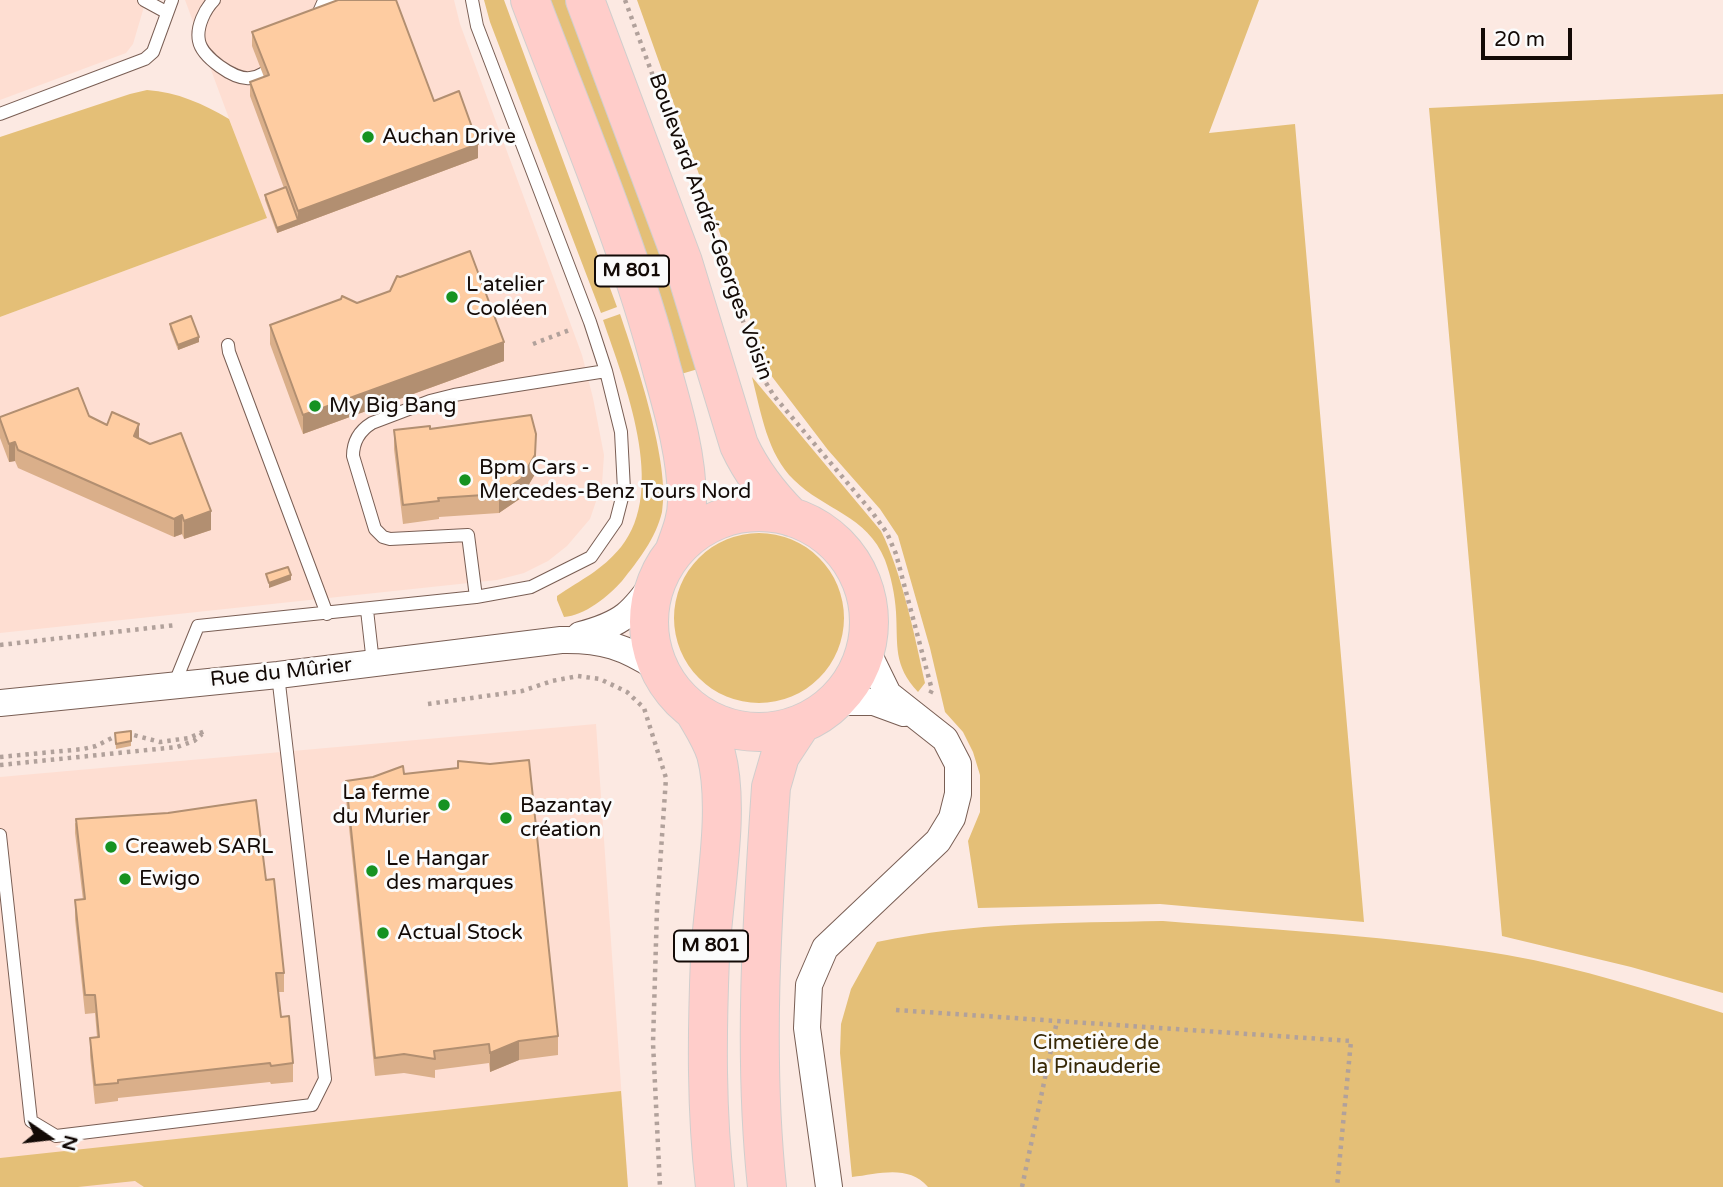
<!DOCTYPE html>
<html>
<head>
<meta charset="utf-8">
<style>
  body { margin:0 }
  #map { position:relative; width:1723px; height:1187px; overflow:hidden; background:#fce9e2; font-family:"Varela Round",sans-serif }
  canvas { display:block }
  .north { position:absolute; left:14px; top:1103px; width:70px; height:70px; -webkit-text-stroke:5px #fbfbfb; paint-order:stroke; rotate:104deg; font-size:19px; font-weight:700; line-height:28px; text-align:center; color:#130a06 }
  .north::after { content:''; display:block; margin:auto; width:24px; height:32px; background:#130a06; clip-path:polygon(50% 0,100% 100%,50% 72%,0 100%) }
  .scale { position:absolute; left:1481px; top:28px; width:91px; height:32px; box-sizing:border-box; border:4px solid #130a06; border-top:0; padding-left:9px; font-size:21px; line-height:24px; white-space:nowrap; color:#130a06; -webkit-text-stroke:5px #fbfbfb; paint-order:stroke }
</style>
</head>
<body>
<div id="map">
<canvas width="1723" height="1187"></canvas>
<div class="north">N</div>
<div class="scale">20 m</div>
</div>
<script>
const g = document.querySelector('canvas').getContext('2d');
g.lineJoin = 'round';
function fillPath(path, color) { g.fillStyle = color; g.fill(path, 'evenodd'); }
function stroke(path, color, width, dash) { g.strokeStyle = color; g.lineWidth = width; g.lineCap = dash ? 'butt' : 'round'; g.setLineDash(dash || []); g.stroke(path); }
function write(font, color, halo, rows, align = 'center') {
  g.font = font + ' "Varela Round",sans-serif'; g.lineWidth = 6; g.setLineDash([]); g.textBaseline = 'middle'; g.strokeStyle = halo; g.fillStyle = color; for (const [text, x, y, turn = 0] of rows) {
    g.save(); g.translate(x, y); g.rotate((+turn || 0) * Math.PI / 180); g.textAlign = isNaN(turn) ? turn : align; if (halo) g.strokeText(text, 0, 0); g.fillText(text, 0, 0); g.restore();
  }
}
fillPath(new Path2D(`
  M0,0H146L133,44L126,53L0,100Z
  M185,0H454L460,24L582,355L593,398L604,455L602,484L590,519L567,546L548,561L524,573L497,580L0,633V317L266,218Z
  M596,724L628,1187H0V777Z`), '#feded2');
fillPath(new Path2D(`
  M484,0H504L617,307L601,313L490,22Z
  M549,0H568L676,290L698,369L681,374Z
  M637,0H1259L1209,133L1295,124L1364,922L1160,904L978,908L968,841L980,812V775L973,752L963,732L945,712L930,648L898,536L880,509L828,450L770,374Z
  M147,90C177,92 204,104 229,119L267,218L0,317V137L130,94Z
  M1723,94V993L1631,967L1502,936L1429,108Z
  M620,314C636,361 671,465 662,512C656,538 638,561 622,581C609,596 584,616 564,617L557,600V596C582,579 601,571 621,547C668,489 624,382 603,320Z
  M752,377L881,531C902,573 915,637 925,683L918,692C893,665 898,646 896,612C895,595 891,576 885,560C867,515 824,510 794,480C767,454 761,412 752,377Z
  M674 618a85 85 0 1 1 170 0a85 85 0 1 1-170 0Z
  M1163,921C1278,930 1394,936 1507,955C1581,968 1652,991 1723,1013V1187H928C908,1164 879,1174 852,1177L840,1053L841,1024L851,989L877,942C972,922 1067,923 1163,921Z
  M621,1091L628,1187H144L135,1181L78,1187H0V1158Z`), '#e4bf77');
const lane = new Path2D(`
  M144,0L166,12
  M214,0C205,9 196,27 199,41C202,57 234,80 250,78C260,77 266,72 273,65
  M315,21L323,3L330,0
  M0,114L145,59L153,52L172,0
  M228,345L229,352L327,614
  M476,597L468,535L390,539L383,537L375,529L353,456C353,442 359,431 372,423L430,401L454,395L606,371
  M367,610L373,663
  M174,685L198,626L476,597L531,587L591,557L616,521L624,490L621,432L606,371L590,322L477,26L472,0
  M0,835L31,1121L56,1136L312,1105L325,1079L278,675`);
const street = new Path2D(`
  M580,635C623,624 633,613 658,577
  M834,702H874L904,713
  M0,703L278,675L561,640C603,639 625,647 659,669
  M829,1187L807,1028L809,985L825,948L938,841L952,818L958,794V764L945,739L888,694L865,647`);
const primary = new Path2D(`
  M530,0C576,122 629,245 662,370C674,412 687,457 687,501C687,519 680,535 674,552
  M585,0L683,262L739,445C752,473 769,495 791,517
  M649 622a110 110 0 1 1 220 0a110 110 0 1 1-220 0Z
  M694,711C702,725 711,738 716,754C731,810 713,897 710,957C707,1033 706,1111 715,1187
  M767,1187C753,1054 762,920 771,787L780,756L801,724`);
stroke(lane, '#795e54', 14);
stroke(street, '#795e54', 28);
stroke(primary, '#d0cecd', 40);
stroke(new Path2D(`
  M625,0L765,381L774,396L872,512L887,533L896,554L932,690L930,694
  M533,344L572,329
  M0,645L176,625
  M428,704L522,691L552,681L578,676L600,679L627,692L644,708L666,778L657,909L653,1043L660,1187
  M126,733L160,742L189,738L205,731
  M0,757L83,749L96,746L118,735
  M0,765L177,747L194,741L202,734
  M896,1010L1351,1041L1337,1187
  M1022,1187L1057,1021`), '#b1a19b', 4.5, [3.5, 5]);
stroke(lane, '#fff', 12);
stroke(street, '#fff', 26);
stroke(primary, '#ffcdca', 38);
fillPath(new Path2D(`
  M252,32L434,101L478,158L277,233L265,200V195L284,188L250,96V82L264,77L252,46Z
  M357,303L504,361L303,434L270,344V325Z
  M170,324L199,342L178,350L170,329Z
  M89,416L139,439L211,530L184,539L182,534L174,537L18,468L15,461L9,462L0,438V417Z
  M430,429L536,452L535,474L521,498L499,513L439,517V519L403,524L394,449V430Z
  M131,731V746L116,749L115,733Z
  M404,774L558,1036V1055L519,1060L490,1072L489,1063L435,1070V1078L404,1073L375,1076L346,799V781Z
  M75,823L266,880L284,973V992H278L281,1017L293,1063V1082L271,1084L270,1082L118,1098V1101L95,1104L90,1056V1038L97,1037L95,1013L85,1014L75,919V900H83L75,833Z`), '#daaf8a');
fillPath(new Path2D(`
  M478,144V158L277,233V228L298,220V211Z
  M199,337V342L178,350V345Z
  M504,342V361L303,434V415Z
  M139,424V443L134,436Z
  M536,434L535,474L521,498L499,513V494Z
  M15,442V461L9,462V444Z
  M211,511V530L184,539V521Z
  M182,515V534L174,537V519Z
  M291,575V580L269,588V583Z
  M519,1041V1060L490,1072V1053Z`), '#b28f71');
const building = new Path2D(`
  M338,0H396L434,101L459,91L478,144L298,211L250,82L269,75L252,32Z
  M286,187L298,220L277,228L265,195Z
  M470,251L504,342L303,415L270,325L341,299L342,296L357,303L390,291L397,276L400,277Z
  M191,316L199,337L178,345L170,324Z
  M78,388L89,416L107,425L112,412L139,424L134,436L150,444L181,433L211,511L184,521L182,515L174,519L18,450L15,442L9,444L0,419V417Z
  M531,415L536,434L535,455L521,479L499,494L438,498L439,501L403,505L394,430L430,426V429Z
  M288,567L291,575L269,583L266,574Z
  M131,731V741L116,744L115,733Z
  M529,760L558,1036L519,1041L490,1053L489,1044L434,1051L435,1059L404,1054L375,1058L346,781L373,777L403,766L404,774L458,768V761L490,764Z
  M256,800L266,880L274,879L284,973H276L281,1017L289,1016L293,1063L271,1066L270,1063L118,1080V1083L95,1085L90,1038L99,1037L95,995H85L75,900L85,899L76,819L168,813Z`);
fillPath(building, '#fecca1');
stroke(building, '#b28f71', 2);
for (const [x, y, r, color] of [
  [368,137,7,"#169221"],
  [452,297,7,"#169221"],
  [315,406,7,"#169221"],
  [465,480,7,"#169221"],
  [444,805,7,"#169221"],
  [506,818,7,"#169221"],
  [111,847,7,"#169221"],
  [372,871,7,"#169221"],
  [125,879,7,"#169221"],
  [383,933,7,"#169221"]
]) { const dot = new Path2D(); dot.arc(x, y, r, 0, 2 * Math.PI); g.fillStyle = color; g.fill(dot); stroke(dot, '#fbfbfb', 2.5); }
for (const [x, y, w] of [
  [632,271,74],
  [711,946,74]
]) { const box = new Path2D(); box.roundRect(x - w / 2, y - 15.5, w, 31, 5); g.fillStyle = '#fbfbfb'; g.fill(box); stroke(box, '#130a06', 2); }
write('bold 19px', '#130a06', null, [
  ["M 801",632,271],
  ["M 801",711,946]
]);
write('21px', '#130a06', '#fbfbfb', [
  ["Auchan Drive",382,137],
  ["L'atelier",466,285],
  ["Cooléen",466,309],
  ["My Big Bang",329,406],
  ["Bpm Cars -",479,468],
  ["Mercedes-Benz Tours Nord",479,492],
  ["La ferme",430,793,"right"],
  ["du Murier",430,817,"right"],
  ["Bazantay",520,806],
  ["création",520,830],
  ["Creaweb SARL",125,847],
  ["Le Hangar",386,859],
  ["des marques",386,883],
  ["Ewigo",139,879],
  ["Actual Stock",397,933]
], 'left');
write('21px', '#130a06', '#fbfbfb', [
  ["Boulevard André-Georges Voisin",710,227,70],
  ["Rue du Mûrier",281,673,-6]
]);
write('21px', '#372806', '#fbfbfb', [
  ["Cimetière de",1096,1043],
  ["la Pinauderie",1096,1067]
]);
</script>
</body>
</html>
